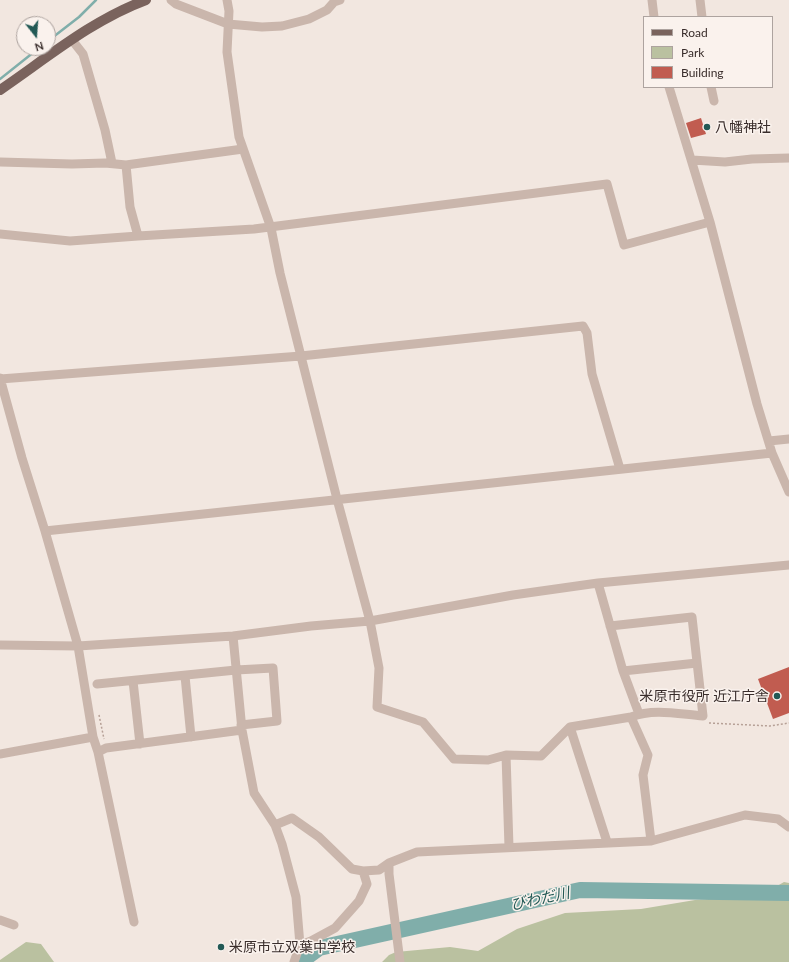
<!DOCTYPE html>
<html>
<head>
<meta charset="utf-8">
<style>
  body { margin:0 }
  #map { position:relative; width:789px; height:962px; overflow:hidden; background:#f2e7e0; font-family:Lato,sans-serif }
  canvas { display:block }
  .legend { position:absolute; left:643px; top:16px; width:130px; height:72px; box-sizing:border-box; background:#faf2ed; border:1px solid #ada39f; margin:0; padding:5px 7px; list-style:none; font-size:12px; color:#392d2b }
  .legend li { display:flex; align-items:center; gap:8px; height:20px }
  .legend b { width:20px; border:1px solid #ada39f }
  .north { position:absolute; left:16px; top:16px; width:40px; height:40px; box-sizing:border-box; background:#faf2ed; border:1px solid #ada39f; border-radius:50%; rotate:163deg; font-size:11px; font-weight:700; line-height:16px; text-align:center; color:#392d2b }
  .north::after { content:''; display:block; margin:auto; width:14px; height:18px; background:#225955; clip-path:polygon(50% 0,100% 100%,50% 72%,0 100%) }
</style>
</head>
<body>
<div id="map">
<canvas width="789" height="962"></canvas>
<ul class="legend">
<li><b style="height:5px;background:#7a635d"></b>Road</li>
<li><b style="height:11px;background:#bac1a0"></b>Park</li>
<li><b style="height:11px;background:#c15c50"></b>Building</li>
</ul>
<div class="north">N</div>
</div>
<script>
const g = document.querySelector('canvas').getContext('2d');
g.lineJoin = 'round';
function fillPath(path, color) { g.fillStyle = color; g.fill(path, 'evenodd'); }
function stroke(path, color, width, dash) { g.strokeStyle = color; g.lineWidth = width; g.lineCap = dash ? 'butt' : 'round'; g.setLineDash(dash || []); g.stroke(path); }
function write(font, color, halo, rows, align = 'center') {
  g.font = font + ' Lato,"Noto Sans JP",sans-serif'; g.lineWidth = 3; g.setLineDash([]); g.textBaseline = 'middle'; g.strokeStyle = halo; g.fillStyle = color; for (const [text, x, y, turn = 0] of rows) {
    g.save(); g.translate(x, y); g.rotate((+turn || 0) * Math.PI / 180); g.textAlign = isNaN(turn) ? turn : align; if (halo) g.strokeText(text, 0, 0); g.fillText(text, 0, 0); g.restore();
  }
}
fillPath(new Path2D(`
  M784,882L789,883V962H382L389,955L396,952L450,947L478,951L517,929L565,913L641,909L695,900L750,896L765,893Z
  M26,942L41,944L54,962H0V960Z`), '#bac1a0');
stroke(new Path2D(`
  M48,41L79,17L96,0
  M0,79L39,48`), '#80aeaa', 2.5);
stroke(new Path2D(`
  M300,962L319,948L580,890L789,893`), '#80aeaa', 16);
fillPath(new Path2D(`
  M701,118L706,134L691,138L686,123Z
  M789,667V713L773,719L758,679Z`), '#c15c50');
stroke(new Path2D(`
  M99,715L104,739
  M709,723L770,726L789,723`), '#b6a096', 1.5, [2, 2]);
stroke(new Path2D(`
  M171,0L176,4L228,24L262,27L282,26L309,19L327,10L334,2L340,0
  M227,0L229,11L227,52L239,137L271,228L280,273L337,499L370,621L379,668L377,707L423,722L454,759L488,760L506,755L541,756L570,727L631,717C654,708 678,714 703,716L692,617L610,626
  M652,0L654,17
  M700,0L702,17
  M72,40L83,54L105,130L112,163
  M669,87L710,222L757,404L772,453L789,492
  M711,87L714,101
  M692,160L725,162L752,159L789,158
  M0,162L72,164L105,163L126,165L130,207L138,236
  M126,165L243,149
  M0,234L70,241L138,236L254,229L607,184L624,245L710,222
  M0,378L22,458L45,531
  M0,379L301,356L583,326L587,333L592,374L620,469
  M769,441L789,439
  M598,583L623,671L639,714
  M233,636L242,730L254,793L275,825L282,844L296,897L300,945
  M0,645L78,646L233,636L311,626L370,621L513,595L598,583L789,565
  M623,671L697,663
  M185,676L191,737
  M133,681L140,744
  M97,684L236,670L273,668L277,721L241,725
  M631,717L648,755L643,775L651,841
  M570,727L607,842
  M93,737L98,752L106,748L242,730
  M98,752L134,922
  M0,754L93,737L78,646L45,531L772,453
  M506,755L509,847
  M275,825L292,818L319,837L352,869L363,871L379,870L389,863L417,852L651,841L745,815L778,819L789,827
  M389,863V874L400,962
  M0,920L14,925
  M294,962L300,945L311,941L335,928L359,901L367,884L363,871`), '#cab6ac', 9);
stroke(new Path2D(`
  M0,90C47,58 92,20 146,0`), '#7a635d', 10);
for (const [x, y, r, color] of [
  [707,127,4,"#225955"],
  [777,696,4,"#225955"],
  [221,947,4,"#225955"]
]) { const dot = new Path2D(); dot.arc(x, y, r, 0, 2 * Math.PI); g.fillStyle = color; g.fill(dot); stroke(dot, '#faf2ed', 1.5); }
write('14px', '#392d2b', '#faf2ed', [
  ["八幡神社",715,127],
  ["米原市役所 近江庁舎",769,696,"right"],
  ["米原市立双葉中学校",229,947]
], 'left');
write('italic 15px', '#225955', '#faf2ed', [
  ["びわだ川",540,899,-12]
]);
</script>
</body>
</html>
